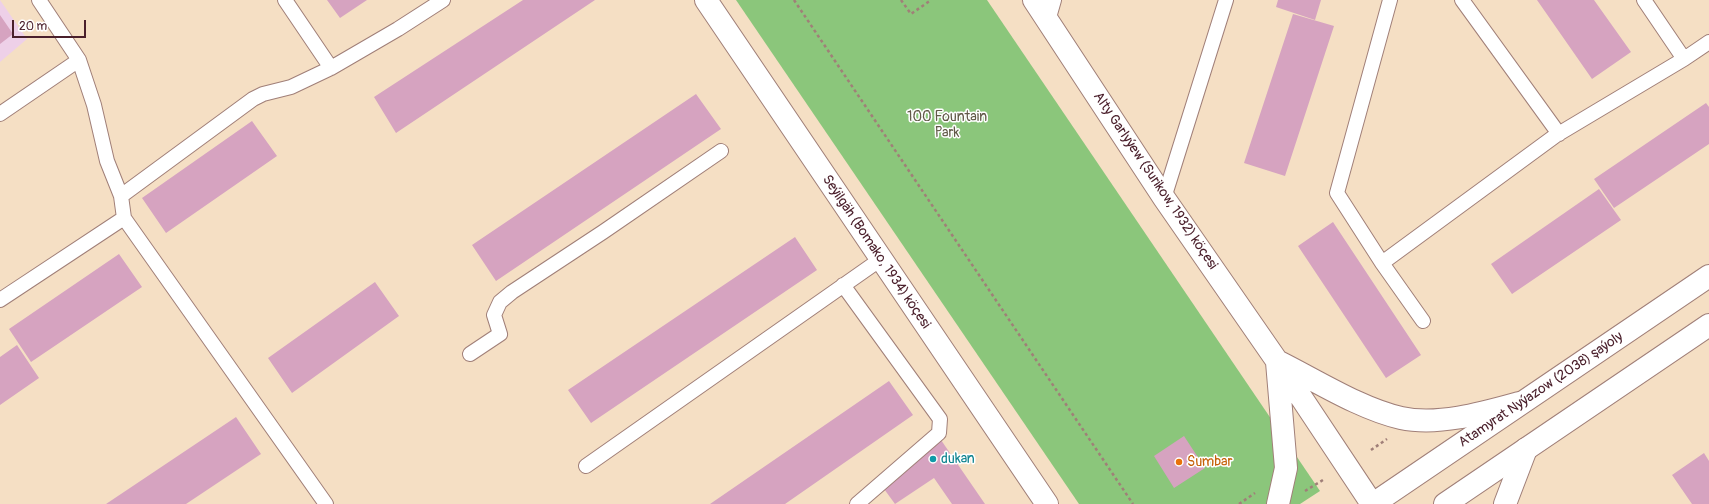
<!DOCTYPE html>
<html>
<head>
<meta charset="utf-8">
<style>
  body { margin:0 }
  #map { position:relative; width:1709px; height:504px; overflow:hidden; background:#f5dfc4; font-family:Pangolin,sans-serif }
  canvas { display:block }
  .scale { position:absolute; left:12px; top:20px; width:74px; height:18px; box-sizing:border-box; border:2px solid #4a1f2b; border-top:0; padding-left:5px; font-size:12px; line-height:14px; white-space:nowrap; color:#4a1f2b; -webkit-text-stroke:3px #fff; paint-order:stroke }
</style>
</head>
<body>
<div id="map">
<canvas width="1709" height="504"></canvas>
<div class="scale">20 m</div>
</div>
<script>
const g = document.querySelector('canvas').getContext('2d');
g.lineJoin = 'round';
function fillPath(path, color) { g.fillStyle = color; g.fill(path, 'evenodd'); }
function stroke(path, color, width, dash) { g.strokeStyle = color; g.lineWidth = width; g.lineCap = dash ? 'butt' : 'round'; g.setLineDash(dash || []); g.stroke(path); }
function write(font, color, halo, rows, align = 'center') {
  g.font = font + ' Pangolin,sans-serif'; g.lineWidth = 3; g.setLineDash([]); g.textBaseline = 'middle'; g.strokeStyle = halo; g.fillStyle = color; for (const [text, x, y, turn = 0] of rows) {
    g.save(); g.translate(x, y); g.rotate((+turn || 0) * Math.PI / 180); g.textAlign = isNaN(turn) ? turn : align; if (halo) g.strokeText(text, 0, 0); g.fillText(text, 0, 0); g.restore();
  }
}
fillPath(new Path2D(`
  M0,0L27,39L0,62Z`), '#eed0e8');
fillPath(new Path2D(`
  M736,0H987L1320,491L1300,504H1079Z`), '#8bc67b');
fillPath(new Path2D(`
  M327,0H367L340,18Z
  M523,0H595L396,133L374,97Z
  M1278,0H1321L1315,20L1276,7Z
  M1537,0H1594L1631,52L1592,79Z
  M1293,14L1334,26L1285,176L1244,163Z
  M0,15L13,34L0,44Z
  M696,94L721,129L496,281L472,245Z
  M1706,103L1709,107V144L1614,208L1594,179Z
  M252,121L277,156L166,233L142,198Z
  M1599,189L1621,220L1512,294L1491,264Z
  M1333,222L1421,355L1386,378L1298,246Z
  M795,237L817,270L591,423L568,390Z
  M119,254L142,287L31,362L9,329Z
  M375,282L399,316L292,393L268,358Z
  M17,345L39,378L0,405V357Z
  M889,381L913,415L785,504H710Z
  M236,417L261,454L186,504H106Z
  M1184,436L1205,468L1174,488L1154,456Z
  M941,440L985,504H952L934,478L895,504L879,482Z
  M1704,453L1709,461V504H1692L1672,475Z`), '#d6a3c0');
const lane = new Path2D(`
  M39,0L79,60L94,105L107,161L121,196L124,218L326,504
  M285,0L331,68
  M1390,0L1337,193L1382,263L1423,321
  M1462,0L1559,134
  M1644,0L1684,59
  M1048,21L1054,0
  M0,114L79,60
  M121,196L253,99L263,94L291,87L331,68L398,29L443,0
  M1164,198L1226,0
  M1382,263L1555,136L1684,59L1709,42
  M843,285L940,419L939,433L857,504
  M0,300L124,218
  M470,354L500,334L494,315L500,302L512,292L603,232L721,151
  M586,466L881,259`);
const secondary = new Path2D(`
  M706,0L1047,504
  M1034,0L1164,198L1277,361L1372,504
  M1277,362L1286,468L1278,504
  M1279,362C1317,381 1361,409 1401,418C1438,426 1483,413 1519,403
  M1505,504L1526,449`);
const primary = new Path2D(`
  M1373,504L1709,276
  M1445,504L1709,325`);
stroke(lane, '#a07f78', 16);
stroke(secondary, '#a07f78', 24);
stroke(primary, '#a07f78', 24);
stroke(new Path2D(`
  M794,0L1133,504
  M901,0L911,14L931,0
  M1371,450L1387,439
  M1305,491L1323,480
  M1239,504L1255,493`), '#a07f78', 2.5, [3, 3]);
stroke(lane, '#fff', 14);
stroke(secondary, '#fff', 22);
stroke(primary, '#fff', 22);
for (const [x, y, r, color] of [
  [933,459,4,"#0f9aa8"],
  [1179,462,4,"#e8710a"]
]) { const dot = new Path2D(); dot.arc(x, y, r, 0, 2 * Math.PI); g.fillStyle = color; g.fill(dot); stroke(dot, '#fff', 1.5); }
write('14px', '#615947', '#fff', [
  ["100 Fountain",947,117],
  ["Park",947,133]
]);
write('14px', '#4a1f2b', '#fff', [
  ["Alty Garlyýew (Surikow, 1932) köçesi",1155,181,56],
  ["Seýilgäh (Bomako, 1934) köçesi",876,252,56],
  ["Atamyrat Nyýazow (2038) şaýoly",1541,390,-34]
]);
write('14px', '#0d838f', '#fff', [
  ["dukan",941,459]
], 'left');
write('14px', '#c56008', '#fff', [
  ["Sumbar",1187,462]
], 'left');
</script>
</body>
</html>
